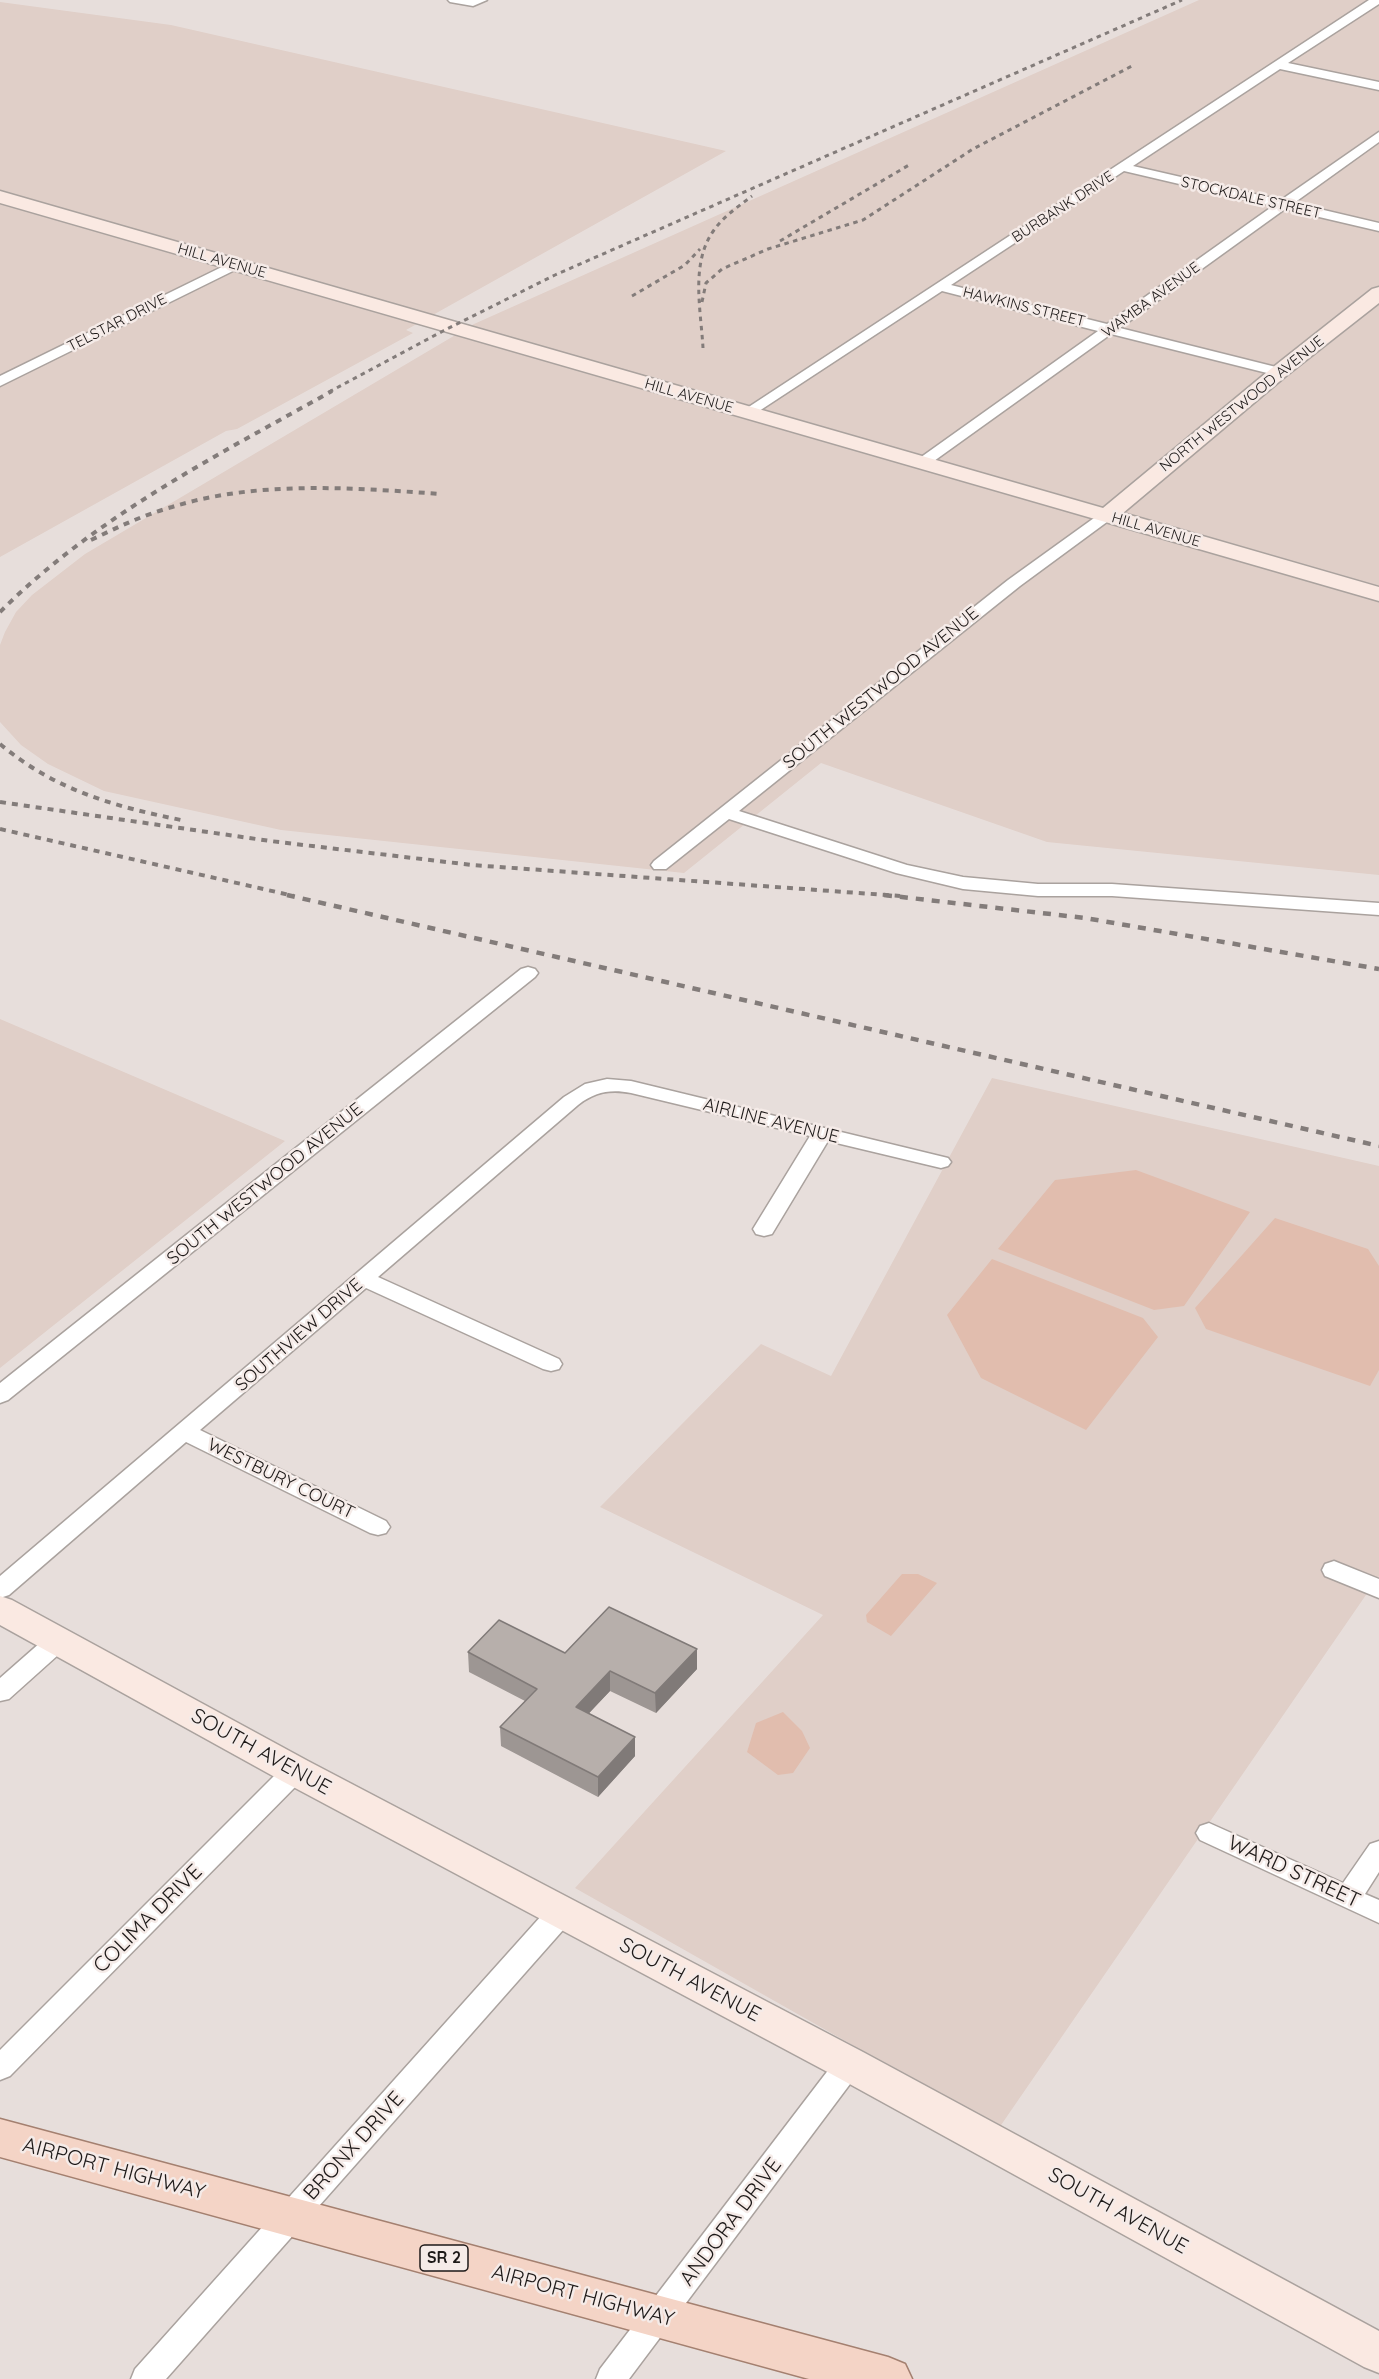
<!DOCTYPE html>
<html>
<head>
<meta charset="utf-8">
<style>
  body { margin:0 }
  canvas { display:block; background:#e7dedb }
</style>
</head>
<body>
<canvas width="1379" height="2379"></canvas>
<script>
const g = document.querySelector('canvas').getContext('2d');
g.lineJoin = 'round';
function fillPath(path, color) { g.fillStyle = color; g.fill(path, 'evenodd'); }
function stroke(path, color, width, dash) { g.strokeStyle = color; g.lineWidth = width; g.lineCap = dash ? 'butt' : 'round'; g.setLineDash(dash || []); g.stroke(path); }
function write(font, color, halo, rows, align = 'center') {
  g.font = font + ' Quicksand,sans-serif'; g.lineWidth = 5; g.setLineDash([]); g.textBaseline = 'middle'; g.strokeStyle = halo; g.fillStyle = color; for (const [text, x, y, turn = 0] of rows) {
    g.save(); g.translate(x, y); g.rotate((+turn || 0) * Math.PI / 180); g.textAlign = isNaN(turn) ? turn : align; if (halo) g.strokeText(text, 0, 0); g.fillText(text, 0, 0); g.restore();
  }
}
fillPath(new Path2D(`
  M1199,0H1379V875L1047,842L821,763L684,873L281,830L104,791L48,764L21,745L0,722V645L5,632L16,612L32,595L85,554L474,324Z
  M0,2L171,25L726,151L406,330L413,333L237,429L226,431L0,557Z
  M0,1019L285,1141L0,1368Z
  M992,1078L1379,1166V1576L999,2128L575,1888L823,1615L600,1507L761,1344L831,1376Z`), '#e0cfc8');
fillPath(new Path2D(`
  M1136,1170L1250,1212L1184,1306L1154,1310L998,1249L1055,1180Z
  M1275,1218L1368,1249L1379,1266V1370L1370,1386L1206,1329L1195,1308Z
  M992,1259L1143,1318L1158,1337L1086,1430L981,1378L947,1315Z
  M902,1574H918L937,1583L891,1636L867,1622L866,1615Z
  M783,1712L802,1731L810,1748L793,1773L778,1775L747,1752L756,1723Z`), '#e1bdae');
const street = new Path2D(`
  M448,0H487L473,6L450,2Z
  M1369,0H1379V4L1288,63L1379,82V90L1280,69L1133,166L1281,200L1379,132V142L1294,203L1379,223V231L1285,209L1120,328L1284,369L1286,372L1284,375L1279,376L1111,334L927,466H917L914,463L917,460L1098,331L942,291L753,415L748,416L741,412ZM1124,171L1273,206L1107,324L951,285Z
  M234,261L239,262L241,265L239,268L0,386V376Z
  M1106,511L1114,516L1111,519L1020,586L739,811L907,865L963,877L1038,884H1112L1379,903V915L1112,896H1038L963,889L896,873L729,819L666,869H654L651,865L654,861L1008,580L1101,513Z
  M528,967L535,969L538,973L535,977L8,1400L0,1403V1383L521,969Z
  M607,1079L631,1081L948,1158L951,1162L948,1166L941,1168L828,1141L772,1234L764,1236L756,1234L753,1229L810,1136L631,1093C610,1089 595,1092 578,1105L378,1277L559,1359L562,1364L559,1369L551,1371L543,1369L366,1288L200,1430L386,1521L390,1527L386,1533L378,1535L370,1533L186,1442L9,1595L0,1598V1576L564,1097L585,1084Z
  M1334,1561L1379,1579V1598L1325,1576L1322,1570L1325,1564Z
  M58,1632L67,1635L70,1641L67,1647L9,1699L0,1701V1678L49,1635Z
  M295,1761L304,1764L308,1771L304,1778L10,2076L0,2080V2050L286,1764Z
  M1209,1823L1343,1883L1370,1844L1379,1841V1872L1365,1894L1379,1900V1923L1200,1840L1196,1833L1200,1826Z
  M561,1902L571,1905L574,1913L571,1921L166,2379H131L135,2369L551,1905Z
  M849,2052L859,2056L863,2064L859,2072L629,2379H596L600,2369L839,2056Z`);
const secondary = new Path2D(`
  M0,191L1103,508L1272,368L1372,289L1379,287V303L1286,376L1123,513L1379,587V601L0,203Z
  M0,1596L12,1600L308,1761L863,2052L1379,2331V2373L1364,2367L835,2076L282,1781L0,1625Z`);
const primary = new Path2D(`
  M0,2119L888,2357L905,2364L912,2379H809L0,2157Z`);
stroke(street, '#aaa29e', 3);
stroke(secondary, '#aaa29e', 3);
stroke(primary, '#a48070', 3);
fillPath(street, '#fff');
fillPath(secondary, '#fae9e2');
fillPath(primary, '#f4d4c6');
stroke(new Path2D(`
  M780,241L909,165
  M632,296L685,265L700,249
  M702,302L706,283L722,269L768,249L863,220L973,149L1132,66
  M703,348C701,310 690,263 714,230C724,216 739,206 752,196
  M329,392L443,331L555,275L1182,0`), '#837c7a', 3, [4.5, 4.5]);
stroke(new Path2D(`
  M91,540C118,527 143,515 172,507C258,480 353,488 442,494
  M0,612C95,517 216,456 332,391
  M0,744C56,791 116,807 186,821
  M0,802L270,841L472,865L900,896
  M0,829L294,896`), '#837c7a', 4, [6, 6]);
stroke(new Path2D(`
  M287,895L1379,1146
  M884,895L1085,918L1379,969`), '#837c7a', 4.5, [8, 8]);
fillPath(new Path2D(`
  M697,1649V1669L656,1713L610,1691L589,1713L635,1756L598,1797L501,1746L500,1727L525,1701L469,1672L468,1652L565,1653Z`), '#9d9693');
fillPath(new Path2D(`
  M697,1649V1669L656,1713L655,1693Z
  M610,1671V1691L577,1726L576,1707Z
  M635,1737V1756L598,1797V1777Z`), '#807a78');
const building = new Path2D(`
  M609,1607L697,1649L655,1693L610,1671L576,1707L635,1737L598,1777L500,1727L537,1689L468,1652L499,1620L565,1653Z`);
fillPath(building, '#b7afab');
stroke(building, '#807a78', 1.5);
write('15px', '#1d1918', '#f5ebe8', [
  ["STOCKDALE STREET",1251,198,13],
  ["BURBANK DRIVE",1063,207,-33],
  ["HILL AVENUE",222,261,16],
  ["WAMBA AVENUE",1151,300,-36],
  ["HAWKINS STREET",1024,307,14],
  ["TELSTAR DRIVE",117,323,-27],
  ["HILL AVENUE",689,396,16],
  ["NORTH WESTWOOD AVENUE",1242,404,-39],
  ["HILL AVENUE",1156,530,16]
]);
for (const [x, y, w] of [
  [444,2258,48]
]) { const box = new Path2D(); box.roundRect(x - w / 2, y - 13, w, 26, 4.5); g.fillStyle = '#f5ebe8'; g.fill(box); stroke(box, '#1d1918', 1.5); }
write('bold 16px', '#1d1918', null, [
  ["SR 2",444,2258]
]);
write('18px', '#1d1918', '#f5ebe8', [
  ["SOUTH WESTWOOD AVENUE",881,688,-39],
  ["AIRLINE AVENUE",771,1121,14],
  ["SOUTH WESTWOOD AVENUE",265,1184,-39],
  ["SOUTHVIEW DRIVE",299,1335,-41],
  ["WESTBURY COURT",281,1479,26]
]);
write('21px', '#1d1918', '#f5ebe8', [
  ["SOUTH AVENUE",261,1752,29],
  ["WARD STREET",1294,1872,25],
  ["COLIMA DRIVE",148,1919,-45],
  ["SOUTH AVENUE",690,1980,28],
  ["BRONX DRIVE",354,2146,-48],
  ["AIRPORT HIGHWAY",114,2169,15],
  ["SOUTH AVENUE",1118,2211,29],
  ["ANDORA DRIVE",731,2222,-53],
  ["AIRPORT HIGHWAY",583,2296,15]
]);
</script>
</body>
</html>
